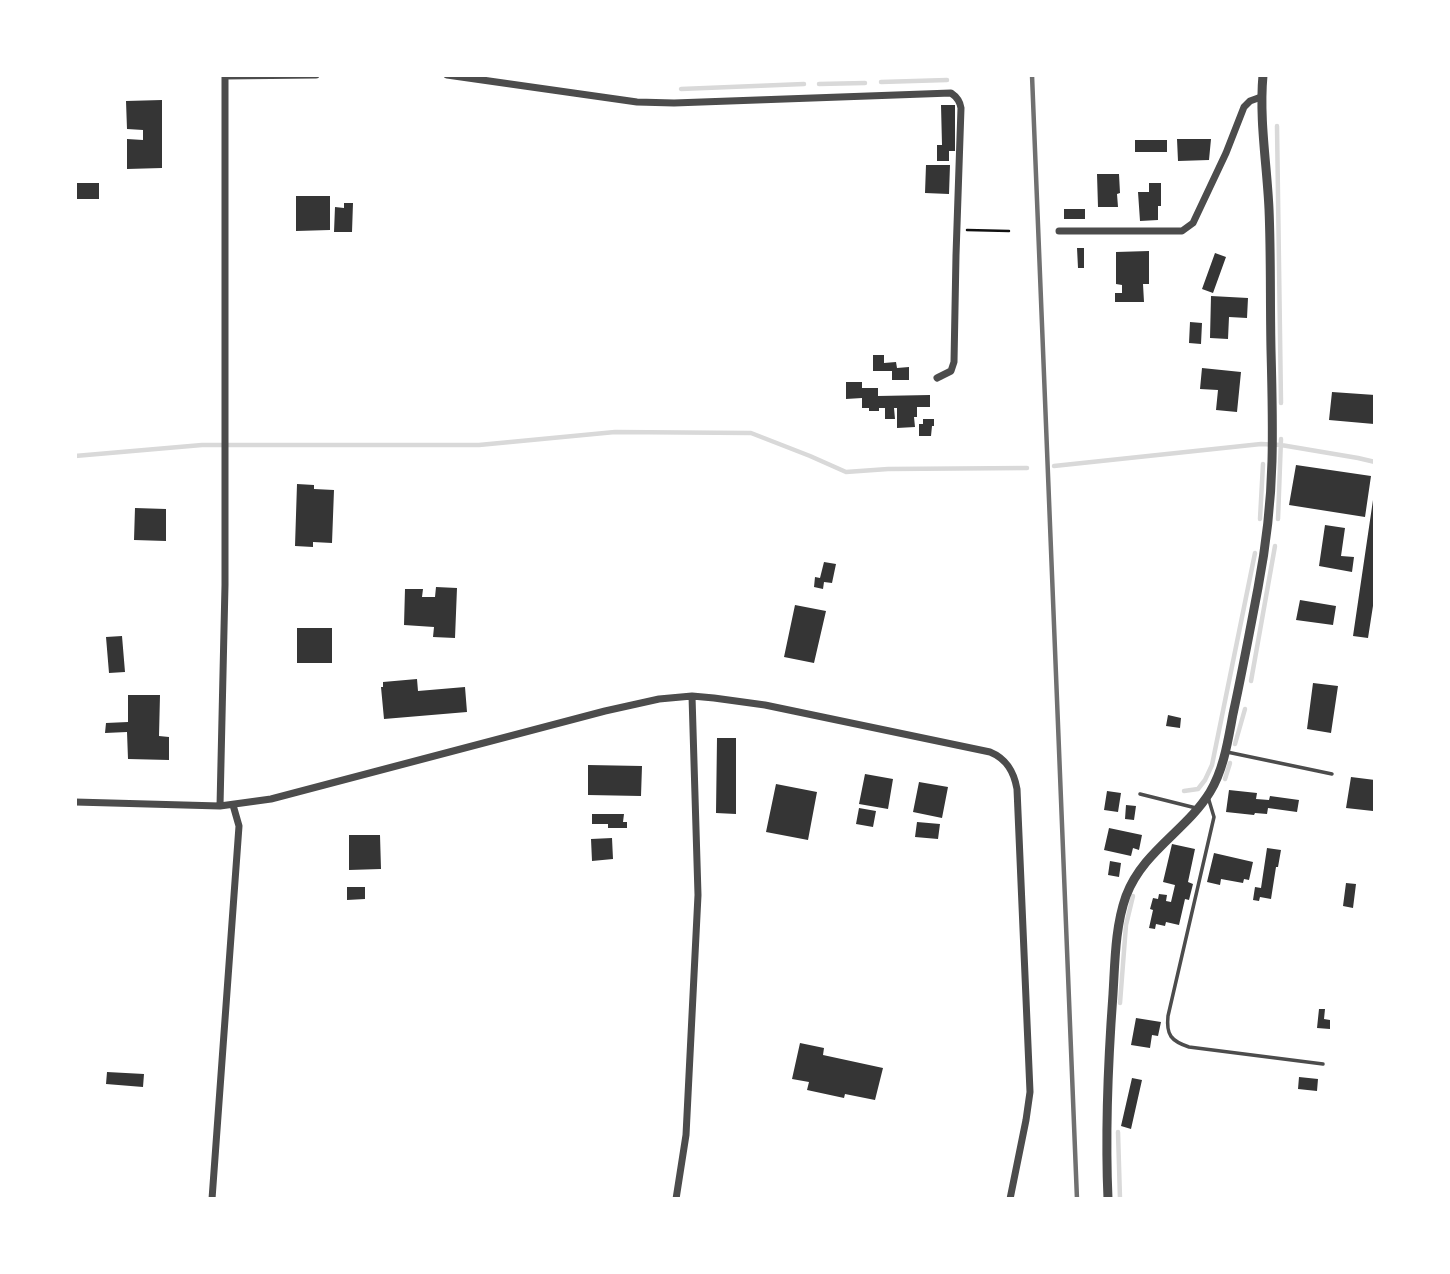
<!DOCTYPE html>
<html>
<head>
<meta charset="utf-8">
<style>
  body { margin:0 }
  #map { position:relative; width:1450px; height:1274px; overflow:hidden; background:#fff; font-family:"Titillium Web",sans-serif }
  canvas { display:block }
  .frame { position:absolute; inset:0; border:77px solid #fff; pointer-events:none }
</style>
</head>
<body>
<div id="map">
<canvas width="1450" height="1274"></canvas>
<div class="frame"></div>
</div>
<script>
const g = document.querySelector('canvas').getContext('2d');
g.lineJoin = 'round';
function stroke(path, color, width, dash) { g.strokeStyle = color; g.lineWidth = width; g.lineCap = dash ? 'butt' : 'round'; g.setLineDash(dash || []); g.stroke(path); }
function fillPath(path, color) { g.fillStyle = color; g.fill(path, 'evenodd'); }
stroke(new Path2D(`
  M881,82L947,80
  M819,84L865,83
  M681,89L804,84
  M1277,126L1281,403
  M75,456L202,445H479L615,432L751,433L810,456L846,472L888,469L1027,468
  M1054,466L1261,444L1281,445L1358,458L1375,462
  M1260,519L1263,464
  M1278,519L1281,439
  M1251,681L1275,546
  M1235,744L1245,709
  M1225,779L1230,763
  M1184,791L1198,789L1205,780L1212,765L1255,553
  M1120,1003L1126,925L1133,896
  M1118,1132L1120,1199`), '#d9d9d9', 4.5);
fillPath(new Path2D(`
  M162,100V168L127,169V139L143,140V130L127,129L126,101Z
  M941,105H955V151H949V161H937V145H942Z
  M1177,139H1211L1209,160L1178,161Z
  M1135,140H1167V152H1135Z
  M926,165H950L949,194L925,193Z
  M1097,174H1119L1120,193L1117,194L1118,207H1098Z
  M75,183H99V199H75Z
  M1149,183H1161V206H1158V220L1140,221L1138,192H1149Z
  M296,196H330V230L296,231Z
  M344,203H353L352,232H334L335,207L344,208Z
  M1064,209H1085V219H1064Z
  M1077,248H1084V268H1078Z
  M1149,251V284H1143L1144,302H1115V293H1122V285L1116,284V252Z
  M1215,253L1226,257L1213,293L1202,289Z
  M1211,296L1248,298L1247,318L1229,317L1228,339L1210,338Z
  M1190,322L1202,323L1201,344L1189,343Z
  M873,355H884V363L896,362L897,368L909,367V380H892V371H873Z
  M1202,368L1241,372L1237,412L1216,410L1218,390L1200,389Z
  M846,382H862V388H878V396L930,395V407H917V417H914L915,427L897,428V408H894L895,419H885V408H879V411H869V408H862V398L846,399Z
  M1332,392L1375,395L1374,424L1329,420Z
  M923,419H934V426H932L931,436H919V424H923Z
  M1296,465L1371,476L1365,517L1289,505Z
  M297,484L314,485V489L334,490L332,543L313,542V547L295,546Z
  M1373,500H1375V593L1368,638L1353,636Z
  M135,508L166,509V541L134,540Z
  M1325,525L1345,528L1341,556L1354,557L1352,572L1319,566Z
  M824,562L836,564L832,583L824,582L823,589L814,587L815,577L820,578Z
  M436,587L457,588L455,638L433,637L434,627L404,625L405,589H423L422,597H435Z
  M1300,600L1336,606L1333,625L1296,620Z
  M795,605L826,611L814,663L784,657Z
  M297,628H332V663H297Z
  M122,636L125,672L109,673L106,637Z
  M417,679L418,691L465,687L467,712L384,719L381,687H383V682Z
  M1313,683L1338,686L1331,733L1307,729Z
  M128,695H160L159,736L169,737V760L128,759L127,732L105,733L106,723L128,722Z
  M1168,715L1181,718L1180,728L1166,726Z
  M717,738H736V814L716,813Z
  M588,765L642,766L641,796L588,795Z
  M865,774L893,779L888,809L859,804Z
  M1351,777L1375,780L1373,811L1346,808Z
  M919,782L948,787L942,818L913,812Z
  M776,784L817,792L808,840L766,832Z
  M1229,790L1257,793L1256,799L1269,800L1270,796L1299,800L1297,812L1268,808L1267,814L1255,813L1254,815L1226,812Z
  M1107,791L1121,793L1118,812L1104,810Z
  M1126,805L1136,806L1134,820L1125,819Z
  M859,808L876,811L873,827L856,824Z
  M592,814H624L623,822H627V828H608V824H592Z
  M917,822L940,824L938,839L915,837Z
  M1109,828L1142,835L1139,850L1133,848L1131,856L1104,850Z
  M349,835H380L381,869L349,870Z
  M612,838L613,859L592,861L591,839Z
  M1172,844L1195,849L1188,882L1193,884L1189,900L1185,899L1179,925L1166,922L1165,926L1156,924L1155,929L1149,928L1153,910L1150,909L1153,898L1158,899L1159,894L1167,895L1166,901L1171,902L1175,885L1163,882Z
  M1267,848L1281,850L1278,867H1276L1271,899L1260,897L1259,901L1253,900L1255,887L1261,888Z
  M1214,853L1253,862L1249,880L1244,879L1243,883L1221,879L1220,885L1207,882Z
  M1110,861L1121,863L1119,877L1108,875Z
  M1346,883L1356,884L1353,908L1343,906Z
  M347,887H365V899L347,900Z
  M1319,1009H1325L1324,1019L1330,1020V1029L1317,1028Z
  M1136,1018L1161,1022L1158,1036L1152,1035L1150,1048L1131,1045Z
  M800,1043L824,1048L823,1055L883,1068L875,1100L845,1094L844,1098L807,1090L809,1082L792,1079Z
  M107,1072L144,1074L143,1087L106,1084Z
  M1299,1077L1318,1079L1317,1091L1298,1089Z
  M1132,1078L1142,1080L1131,1129L1121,1126Z`), '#353535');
stroke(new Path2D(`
  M967,230L1009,231`), '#111', 2.5);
stroke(new Path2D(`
  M1227,752L1332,774
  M1140,794L1196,808
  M1208,797L1214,817L1168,1016C1166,1035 1171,1041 1189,1047L1323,1064`), '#4c4c4c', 3.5);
stroke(new Path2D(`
  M447,75L637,102L674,103L951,93C957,97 960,101 961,108L956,255L954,362L951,371L937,378
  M225,76L316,75
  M1059,231H1182L1193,223L1226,153L1244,107L1250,101L1261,97
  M75,802L220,806L271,799L605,711L659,699L692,696L714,698L765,705L990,752C1007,759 1014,772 1017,789L1030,1092L1026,1120L1010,1199
  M220,806L225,585V75
  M212,1199L239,826L233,805
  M676,1199L686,1135L698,895L692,696`), '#4c4c4c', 7);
stroke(new Path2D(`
  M1108,1199C1105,1131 1108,1062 1113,994C1115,962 1115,927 1126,896C1143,851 1186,831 1210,792C1224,769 1228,740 1233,714C1242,673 1250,630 1258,588C1266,546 1271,503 1272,461C1273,424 1272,387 1271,350C1270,303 1271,256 1269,209C1267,165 1259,120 1263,75`), '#4c4c4c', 9);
stroke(new Path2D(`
  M1032,75L1077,1199`), '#707070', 4.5);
</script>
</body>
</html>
